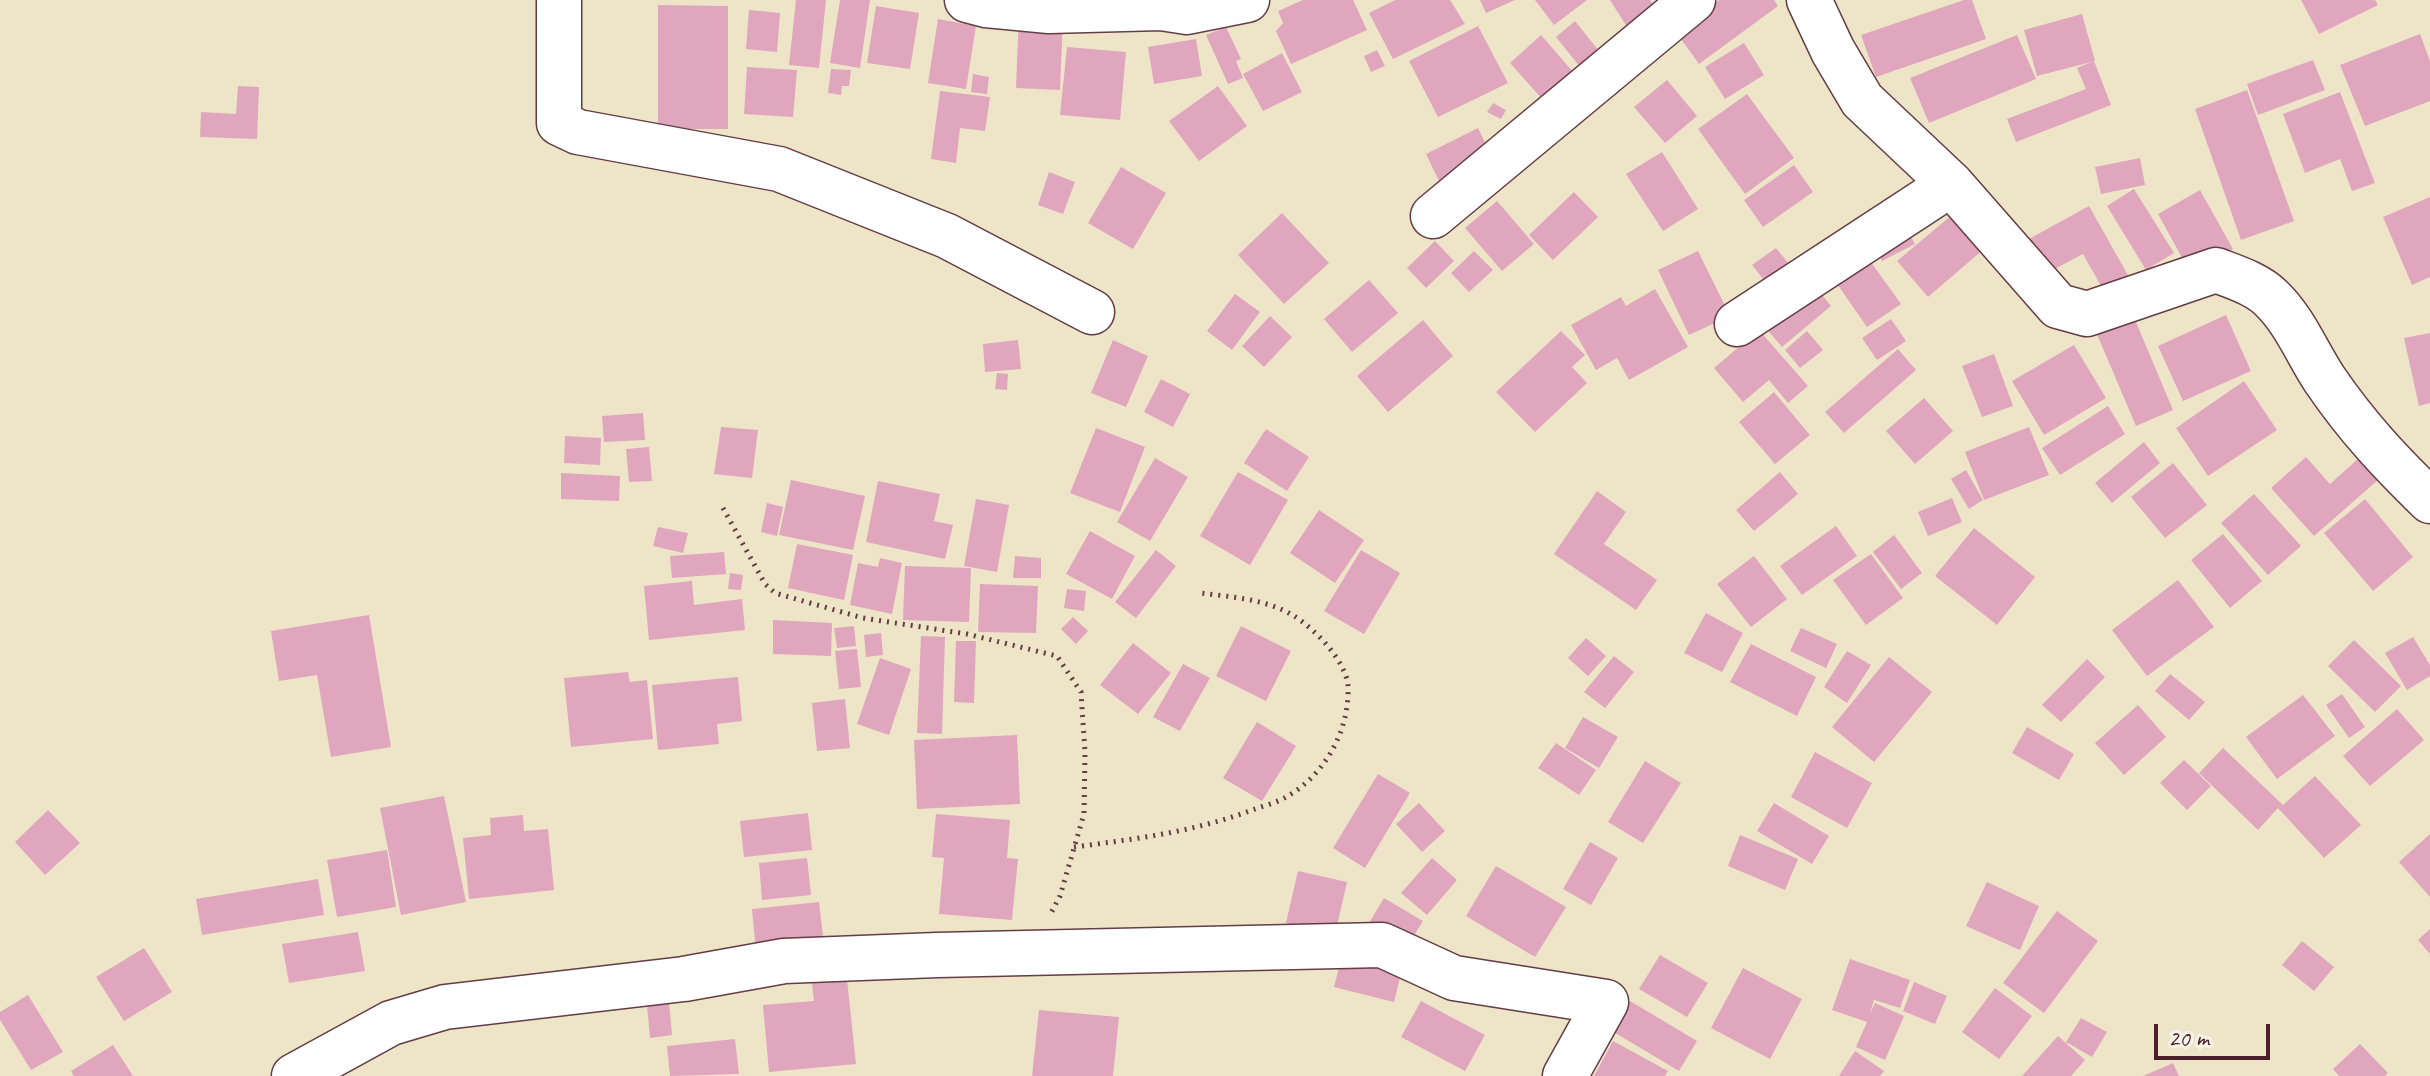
<!DOCTYPE html>
<html>
<head>
<meta charset="utf-8">
<style>
  body { margin:0 }
  #map { position:relative; width:2430px; height:1076px; overflow:hidden; background:#eee5c9; font-family:Caveat,sans-serif }
  canvas { display:block }
  .scale { position:absolute; left:2154px; top:1024px; width:116px; height:36px; box-sizing:border-box; border:4px solid #4a1f2b; border-top:0; padding-left:10px; font-size:24px; line-height:28px; white-space:nowrap; color:#4a1f2b; -webkit-text-stroke:6px #f7f3e8; paint-order:stroke }
</style>
</head>
<body>
<div id="map">
<canvas width="2430" height="1076"></canvas>
<div class="scale">20 m</div>
</div>
<script>
const g = document.querySelector('canvas').getContext('2d');
g.lineJoin = 'round';
function fillPath(path, color) { g.fillStyle = color; g.fill(path, 'evenodd'); }
function stroke(path, color, width, dash) { g.strokeStyle = color; g.lineWidth = width; g.lineCap = dash ? 'butt' : 'round'; g.setLineDash(dash || []); g.stroke(path); }
fillPath(new Path2D(`
  M796,0H826L819,68L789,65Z
  M840,0H870L860,68L830,63Z
  M1303,0H1353L1367,30L1291,64L1276,31L1283,23L1278,11Z
  M1395,0H1450L1465,24L1393,59L1369,13Z
  M1480,0H1515L1486,13Z
  M1535,0H1587L1554,25Z
  M1610,0H1650L1658,12L1629,30Z
  M1719,0H1774L1778,6L1699,64L1676,32Z
  M1964,0H1972L1986,39L1876,77L1861,35Z
  M2301,0H2375L2378,5L2319,34Z
  M658,5L728,6V129H658Z
  M876,6L919,13L910,69L867,63Z
  M749,10L780,13L777,52L746,49Z
  M2082,14L2095,61L2037,76L2024,30Z
  M1019,15L1063,17L1060,90L1016,88Z
  M938,19L976,26L966,89L928,83Z
  M1575,21L1603,56L1584,72L1556,37Z
  M1478,26L1508,83L1438,117L1409,61Z
  M1226,27L1241,59L1236,61L1243,78L1228,84L1206,35Z
  M2420,34L2430,61V101L2365,126L2340,65Z
  M1541,35L1574,73L1543,100L1510,63Z
  M2017,35L2036,79L1929,123L1910,78Z
  M1196,39L1202,76L1154,84L1148,47Z
  M1744,43L1764,75L1725,99L1705,67Z
  M1067,47L1126,52L1120,120L1060,115Z
  M1377,50L1385,66L1371,72L1364,56Z
  M1282,53L1302,92L1263,111L1243,74Z
  M2313,60L2325,90L2258,115L2247,84Z
  M2094,61L2111,105L2016,142L2007,119L2086,89L2077,68Z
  M747,67L797,70L793,117L744,114Z
  M831,69L851,70L849,86H842L841,95L828,93Z
  M973,74L989,77L987,94L971,92Z
  M1667,80L1697,116L1665,143L1634,107Z
  M238,86L259,87L257,139L200,137L201,112L236,114Z
  M1218,86L1247,126L1199,161L1169,121Z
  M2247,90L2294,221L2241,240L2195,109Z
  M940,91L990,97L985,131L960,128L956,163L931,159Z
  M2340,92L2375,183L2352,191L2340,159L2305,173L2283,114Z
  M1747,94L1794,158L1745,194L1698,129Z
  M1493,103L1506,110L1501,119L1487,112Z
  M1478,128L1491,155L1439,181L1426,154Z
  M1662,152L1698,209L1663,231L1626,174Z
  M2140,158L2145,185L2101,194L2095,167Z
  M1794,165L1813,192L1763,227L1744,200Z
  M1121,167L1166,193L1133,249L1088,223Z
  M1049,172L1075,182L1063,214L1038,205Z
  M2134,189L2174,253L2146,270L2107,206Z
  M2200,190L2233,249L2190,272L2158,214Z
  M1574,192L1598,217L1553,260L1529,235Z
  M2430,197V277L2412,285L2383,217Z
  M1497,201L1534,244L1502,271L1465,228Z
  M2089,206L2134,286L2109,300L2083,254L2047,273L2029,239Z
  M1282,213L1329,263L1284,304L1238,255Z
  M1953,214L1984,249L1928,297L1897,261Z
  M1903,224L1915,244L1882,261L1871,241Z
  M1435,241L1454,261L1426,288L1407,268Z
  M1776,248L1790,265L1767,284L1752,265Z
  M1474,251L1493,270L1469,292L1451,273Z
  M1698,251L1730,316L1689,335L1658,270Z
  M1868,258L1901,304L1867,327L1835,281Z
  M1369,280L1398,313L1352,352L1324,319Z
  M1814,285L1831,306L1782,347L1764,326Z
  M1655,289L1688,347L1629,380L1617,358L1596,370L1571,325L1621,297L1626,306Z
  M1235,294L1260,312L1232,350L1207,331Z
  M2133,315L2173,410L2136,426L2096,332Z
  M2226,315L2251,371L2183,401L2158,346Z
  M1270,316L1292,337L1264,367L1242,346Z
  M1891,319L1906,341L1877,360L1862,338Z
  M1423,320L1453,356L1388,412L1357,376Z
  M1759,330L1808,386L1788,403L1769,380L1743,402L1714,368Z
  M1561,331L1585,355L1572,367L1587,383L1535,432L1496,392Z
  M1807,331L1823,350L1800,368L1785,350Z
  M2430,333V403L2419,406L2404,338Z
  M1018,340L1021,369L985,372L983,344Z
  M1113,340L1148,356L1126,407L1091,393Z
  M2074,345L2106,398L2044,435L2012,381Z
  M1898,349L1916,370L1844,433L1825,412Z
  M1994,354L2013,406L1982,417L1962,366Z
  M997,373L1008,374L1007,390L995,389Z
  M1161,379L1190,394L1173,427L1144,412Z
  M2244,381L2277,430L2208,476L2176,428Z
  M1774,392L1810,435L1775,464L1739,422Z
  M1924,398L1953,431L1915,464L1886,431Z
  M2108,406L2125,434L2060,475L2042,448Z
  M643,413L645,440L604,442L602,416Z
  M721,427L758,430L752,478L714,474Z
  M2029,427L2049,475L1984,500L1965,452Z
  M1096,428L1145,447L1120,512L1070,493Z
  M1266,429L1309,457L1287,491L1244,463Z
  M565,436L601,438L600,465L564,463Z
  M2144,442L2160,463L2112,503L2095,483Z
  M649,447L652,481L629,482L626,449Z
  M2306,457L2330,484L2359,458L2378,480L2314,536L2271,488Z
  M1155,458L1188,477L1150,541L1117,522Z
  M2173,463L2207,505L2165,538L2131,497Z
  M1966,470L1983,500L1969,509L1951,479Z
  M1238,472L1288,500L1250,565L1200,536Z
  M1780,472L1798,494L1754,531L1736,510Z
  M561,473L620,476L619,501L561,499Z
  M791,480L865,496L853,550L779,535Z
  M878,481L940,494L934,521L953,525L945,559L866,542Z
  M1597,491L1626,512L1604,544L1657,580L1636,610L1554,554Z
  M2254,494L2301,546L2268,575L2221,523Z
  M1952,498L1962,522L1928,536L1918,512Z
  M976,499L1009,505L997,572L964,566Z
  M2365,499L2413,557L2373,591L2324,533Z
  M767,503L783,507L777,536L761,532Z
  M1319,510L1364,540L1335,583L1290,553Z
  M1836,526L1857,556L1802,595L1780,566Z
  M658,527L688,533L683,553L653,546Z
  M1974,528L2035,577L1997,625L1935,576Z
  M1090,531L1135,556L1112,599L1066,574Z
  M2223,534L2262,581L2230,608L2191,560Z
  M1894,535L1922,573L1901,589L1873,552Z
  M797,544L853,555L844,600L788,588Z
  M1156,550L1176,566L1136,618L1115,602Z
  M1361,550L1400,573L1364,634L1324,611Z
  M724,552L726,574L672,578L670,556Z
  M1871,554L1903,598L1866,625L1833,580Z
  M1015,556L1041,558V578H1013Z
  M1754,556L1787,599L1751,627L1717,584Z
  M880,558L902,563L892,614L850,605L858,563L878,567Z
  M905,566L971,568L969,622L903,620Z
  M730,573L743,575L741,590L728,589Z
  M2178,580L2214,627L2147,676L2112,630Z
  M692,581L694,605L742,599L745,630L649,640L644,586Z
  M980,584L1038,586L1036,633L978,632Z
  M1067,589L1086,591L1084,611L1064,608Z
  M1706,613L1743,633L1722,672L1684,653Z
  M369,615L391,747L331,757L317,675L279,681L271,631Z
  M1073,617L1088,631L1076,644L1061,629Z
  M773,620L832,623L831,656L773,654Z
  M854,626L856,646L837,648L834,628Z
  M1241,626L1291,651L1266,701L1216,676Z
  M1801,628L1837,644L1826,668L1790,651Z
  M881,633L883,655L866,657L864,635Z
  M921,636L945,637L942,734L917,733Z
  M2413,637L2430,665V676L2407,690L2385,653Z
  M1586,638L1606,656L1588,676L1568,658Z
  M2354,640L2401,686L2375,712L2328,666Z
  M956,641H976L974,703L954,702Z
  M1133,643L1171,673L1138,714L1100,685Z
  M1751,644L1816,677L1797,716L1730,682Z
  M857,649L861,687L839,689L835,651Z
  M1847,651L1871,665L1847,703L1824,687Z
  M1614,656L1634,672L1605,708L1584,692Z
  M1889,657L1932,692L1874,762L1832,727Z
  M880,658L911,669L889,735L857,724Z
  M2087,659L2105,677L2061,722L2042,705Z
  M1183,664L1210,678L1180,731L1153,717Z
  M628,672L630,682L647,680L653,739L571,747L564,678Z
  M2170,674L2205,702L2189,720L2155,691Z
  M738,677L742,721L717,724L719,744L658,750L652,685Z
  M2342,694L2365,727L2349,738L2326,705Z
  M2303,695L2335,736L2277,779L2246,737Z
  M845,699L850,748L817,751L812,703Z
  M2138,705L2166,737L2124,775L2095,743Z
  M2397,709L2424,740L2370,786L2343,756Z
  M1583,717L1618,737L1599,768L1565,748Z
  M1257,722L1296,746L1262,801L1223,778Z
  M2027,727L2074,754L2059,780L2012,753Z
  M1017,735L1020,804L917,809L914,740Z
  M1556,743L1596,770L1579,795L1538,768Z
  M2223,748L2283,805L2315,776L2361,825L2324,858L2278,808L2258,830L2199,773Z
  M1815,752L1872,783L1847,828L1791,797Z
  M2184,760L2211,786L2187,810L2160,783Z
  M1645,761L1681,783L1643,843L1608,822Z
  M1378,774L1410,793L1365,868L1333,848Z
  M444,796L466,902L401,915L380,808Z
  M1419,803L1445,831L1422,852L1396,824Z
  M1774,803L1829,836L1812,864L1757,831Z
  M48,810L80,843L45,875L15,842Z
  M808,813L812,850L744,857L740,821Z
  M936,814L1010,820L1007,858L1018,859L1012,920L939,914L944,858L932,857Z
  M523,815L524,831L548,829L554,890L469,899L463,838L491,835L490,818Z
  M2430,834V897L2399,862Z
  M1740,835L1798,859L1785,890L1728,866Z
  M1590,842L1618,858L1591,905L1563,889Z
  M387,850L396,907L337,917L327,860Z
  M807,858L811,895L762,900L759,863Z
  M1432,858L1457,880L1427,915L1401,893Z
  M1496,866L1566,907L1535,957L1466,916Z
  M1298,871L1347,882L1335,935L1286,923Z
  M318,879L324,915L202,935L196,899Z
  M1987,882L2039,906L2020,950L1966,926Z
  M1384,898L1423,921L1408,945L1369,923Z
  M819,902L824,945L756,952L752,909Z
  M2057,911L2098,941L2044,1013L2003,983Z
  M2430,929V954L2418,940Z
  M358,932L365,971L289,983L282,944Z
  M2302,941L2334,967L2314,991L2282,965Z
  M144,948L172,992L124,1021L96,977Z
  M1343,952L1403,965L1394,1002L1334,987Z
  M1660,955L1708,983L1687,1017L1639,989Z
  M1850,959L1910,980L1900,1008L1874,1000L1870,1013L1875,1003L1904,1016L1885,1060L1856,1047L1867,1022L1832,1010Z
  M1743,968L1802,999L1770,1059L1711,1028Z
  M847,979L856,1064L769,1072L763,1005L814,1001L812,983Z
  M1914,982L1947,996L1935,1024L1903,1011Z
  M1995,988L2032,1016L1999,1059L1962,1032Z
  M28,995L63,1052L31,1070L0,1020V1012Z
  M1421,1001L1485,1035L1465,1071L1401,1037Z
  M1630,1001L1697,1041L1679,1071L1612,1031Z
  M669,1002L672,1035L650,1038L647,1005Z
  M1039,1010L1119,1017L1113,1076H1032Z
  M2081,1018L2107,1032L2092,1057L2066,1042Z
  M2058,1036L2085,1060L2071,1076H2022Z
  M735,1039L739,1074L670,1076L667,1046Z
  M1613,1041L1668,1071L1665,1076H1594Z
  M2360,1044L2388,1073L2385,1076H2339L2333,1069Z
  M113,1045L133,1076H74L71,1071Z
  M1855,1051L1884,1071L1880,1076H1839Z
  M2173,1063L2179,1076H2143Z`), '#dfa6be');
const minor = new Path2D(`
  M559,0V123L578,132L779,169L947,236L1092,312
  M967,0L986,5L1049,11L1161,8L1187,12L1247,0
  M1809,0L1833,51L1862,100L1951,184L2058,306L2087,314L2216,270C2234,277 2257,284 2271,298C2295,321 2307,353 2325,380C2357,427 2390,462 2430,501
  M1433,216L1693,0
  M1737,324L1951,184
  M294,1076L391,1023L445,1007L684,979L784,961L937,955L1382,945L1454,978L1606,1002L1565,1076`);
stroke(minor, '#633d43', 47);
stroke(new Path2D(`
  M723,508L765,584L775,593L863,618L967,634L1057,656L1081,692L1085,752L1084,814L1060,896L1051,913
  M1074,847C1135,839 1194,832 1252,810C1263,806 1276,803 1286,797C1324,776 1350,731 1348,686C1346,661 1315,629 1294,616C1267,599 1231,597 1201,593`), '#633d43', 5, [2, 6]);
stroke(minor, '#fff', 44);
</script>
</body>
</html>
